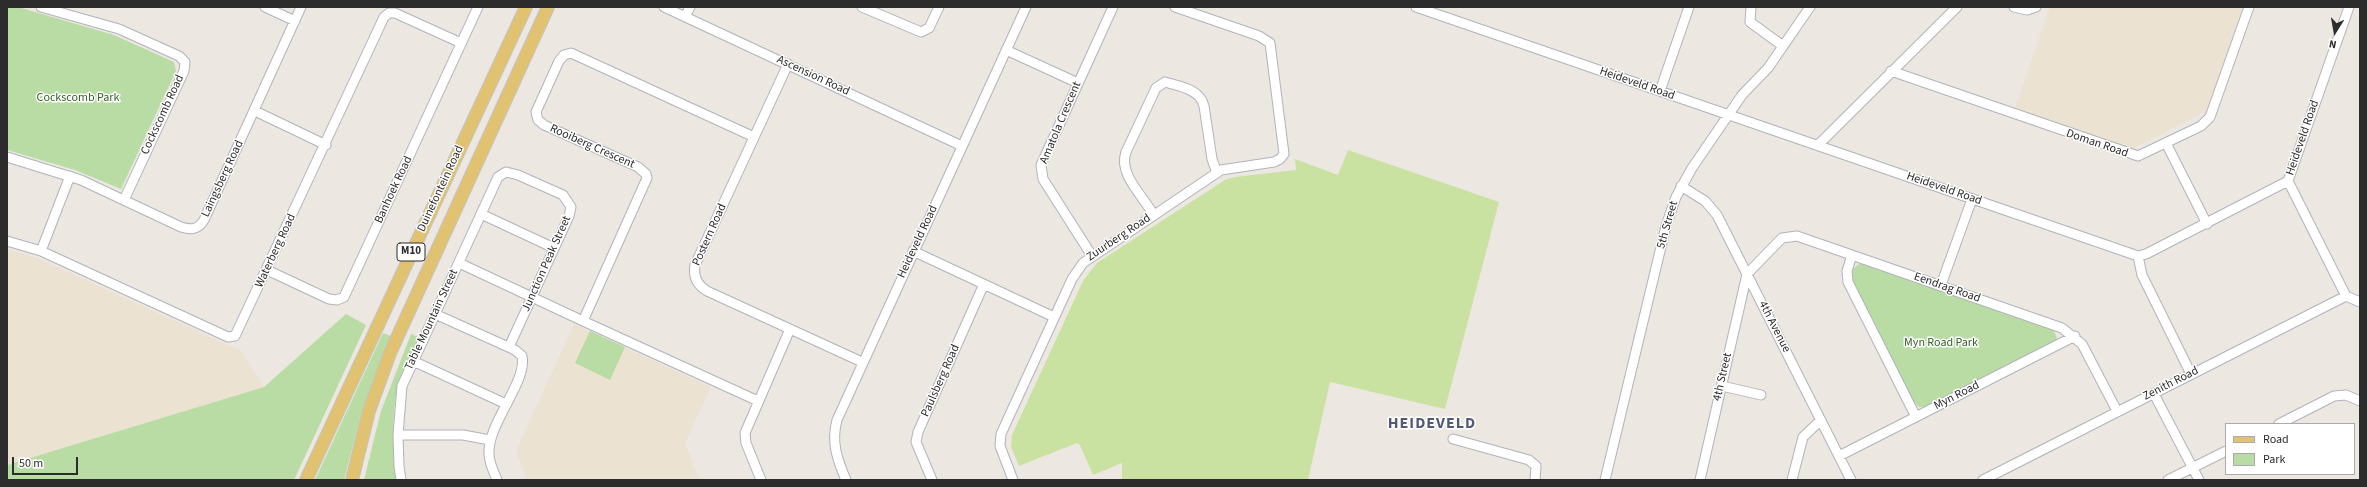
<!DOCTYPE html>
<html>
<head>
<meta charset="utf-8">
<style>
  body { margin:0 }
  #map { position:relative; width:2367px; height:487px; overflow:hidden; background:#ece7e1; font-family:"Source Sans 3",sans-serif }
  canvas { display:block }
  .frame { position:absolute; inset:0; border:8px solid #2c2c2c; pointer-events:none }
  .legend { position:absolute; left:2225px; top:423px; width:130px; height:52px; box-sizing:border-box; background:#fff; border:1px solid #ababab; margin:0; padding:5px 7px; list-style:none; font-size:12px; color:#2c2c2c }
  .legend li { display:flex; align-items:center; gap:8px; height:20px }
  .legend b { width:20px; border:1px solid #ababab }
  .north { position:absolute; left:2315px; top:12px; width:40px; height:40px; -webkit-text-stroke:3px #fff; paint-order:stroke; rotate:191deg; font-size:11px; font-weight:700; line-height:16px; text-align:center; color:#2c2c2c }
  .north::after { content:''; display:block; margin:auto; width:14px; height:18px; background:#2c2c2c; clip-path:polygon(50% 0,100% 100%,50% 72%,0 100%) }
  .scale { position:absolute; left:12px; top:457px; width:66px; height:18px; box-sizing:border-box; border:2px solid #2c2c2c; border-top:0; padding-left:5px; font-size:12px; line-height:14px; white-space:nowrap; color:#2c2c2c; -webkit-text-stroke:3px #fff; paint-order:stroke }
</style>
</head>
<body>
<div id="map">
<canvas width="2367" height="487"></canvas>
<div class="frame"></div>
<ul class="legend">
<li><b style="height:5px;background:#e1c271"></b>Road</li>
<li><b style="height:11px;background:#b9dca4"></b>Park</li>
</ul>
<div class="north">N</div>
<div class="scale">50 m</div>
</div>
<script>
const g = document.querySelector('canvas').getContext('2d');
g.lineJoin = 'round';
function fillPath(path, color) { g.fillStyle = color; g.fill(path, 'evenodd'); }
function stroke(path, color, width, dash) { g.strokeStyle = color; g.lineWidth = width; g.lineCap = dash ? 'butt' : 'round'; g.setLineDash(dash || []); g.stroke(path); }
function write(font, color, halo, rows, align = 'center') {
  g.font = font + ' "Source Sans 3",sans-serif'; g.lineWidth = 3; g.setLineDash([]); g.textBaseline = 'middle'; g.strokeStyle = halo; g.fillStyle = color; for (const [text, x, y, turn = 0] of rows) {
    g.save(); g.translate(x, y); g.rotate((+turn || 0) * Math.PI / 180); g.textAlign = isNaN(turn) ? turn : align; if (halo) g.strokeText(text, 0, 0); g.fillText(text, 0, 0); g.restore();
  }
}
fillPath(new Path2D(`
  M2050,7H2243L2207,111L2132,149L2015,108Z
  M7,249L38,258L241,351L264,387L7,465Z
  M574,324L711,387L685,443L699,480H527L516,451Z`), '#ebe2d2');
fillPath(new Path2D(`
  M7,7H18L114,35L174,62L176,71L121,189L75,170L7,150Z
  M1859,264H1865L2053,329L2057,338L2054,342L1926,407H1919L1913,401L1852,280V270Z
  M346,314L366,325L294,480H7V465L264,387Z
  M590,331L625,347L610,380L575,363Z
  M383,333L391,336L362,411L344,480H315Z
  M411,334L420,338C413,354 402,371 398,388C390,417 394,451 399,480H364L381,411Z`), '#b9dca4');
fillPath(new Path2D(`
  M1348,150L1499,202L1445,409L1330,382L1308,480H1122V463L1093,475L1080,445L1077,443L1019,466L1011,447L1012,435L1083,281L1097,263L1225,180L1235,177L1296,170L1295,159L1338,175Z`), '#c9e2a1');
const minor = new Path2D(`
  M41,7L119,29L179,56L185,62L184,71L124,200
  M265,7L295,21
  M664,7L962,146
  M862,7L921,32L929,28L939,7
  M1416,7L2138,256L2146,254L2288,181L2349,7
  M1751,7L1750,22L1783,46
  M2014,7L2027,10L2036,7
  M685,17L690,7
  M1006,50L1078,83
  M788,64L695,265C693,276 697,285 707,291L862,362
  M1891,71L2138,156L2201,126L2210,117L2249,7
  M1660,91L1689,7
  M255,111L326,145
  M754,137L571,53L564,55L559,61L536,112L538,120L544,125L638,167L646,174L647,178L583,321L758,401
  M2166,143L2207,224
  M1818,145L1957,7
  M7,157L81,180L181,227C191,230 198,230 204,220L301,7
  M2288,181L2346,296
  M1681,186L1705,201L1717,215L1851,480
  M481,214L554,248
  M1153,214C1143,196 1118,174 1126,152L1156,88L1165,82C1179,86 1200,89 1204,106L1212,159L1217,173
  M7,241L41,251L228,337L235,336L384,17L389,13H395L461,43
  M41,251L70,176
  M913,251L1054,317
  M1852,255L1847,271L1848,282L1916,417
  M1092,256L1043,179L1041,165L1113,7
  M2138,256L2142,275L2191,374
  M459,263L583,321
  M267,270L329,299L337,300L344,297L478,7
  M1941,285L1972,199
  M435,314L515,350L522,356C528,381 487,424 489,454C489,463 494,472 497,480
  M413,361L506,404
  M1722,386L1761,395
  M2154,394L2199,480
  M2279,424L2334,396L2346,395L2360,401
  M398,435H463L490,440
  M1453,439L1529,460L1536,466L1535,480
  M1839,456L2075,336
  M401,480L399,466L398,435L402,386L498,177L506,172L518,175L563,195L571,207L569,216L509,347
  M761,480L746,443L745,433L790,329
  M846,480C837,459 831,442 837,420L1026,7
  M932,480L916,442L918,432L984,284
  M1013,480L1000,446L1001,434L1072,279L1083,263L1221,170L1274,162L1280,159L1284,154L1270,43L1259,36L1175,7
  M1605,480L1666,226L1676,197L1692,168L1742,95L1768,68L1810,7
  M1700,480L1747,274L1782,238L1797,236L2062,328L2082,344L2117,411
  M1792,480L1803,437L1821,420
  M1983,480L2346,296L2360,302
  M2168,480L2226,451`);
const major = new Path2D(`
  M306,480L526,7
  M352,480L369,411L390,353L548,7`);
stroke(minor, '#b1b3bb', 11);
stroke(major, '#c4c4c4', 14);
stroke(minor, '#fff', 9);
stroke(major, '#e1c271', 12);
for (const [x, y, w] of [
  [411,252,28]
]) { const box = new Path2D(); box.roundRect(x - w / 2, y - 9, w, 18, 3); g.fillStyle = '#fff'; g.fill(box); stroke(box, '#2c2c2c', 1); }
write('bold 11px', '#2c2c2c', null, [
  ["M10",411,252]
]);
write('12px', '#2c2c2c', '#fff', [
  ["Ascension Road",813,76,25],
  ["Heideveld Road",1637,84,19],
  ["Cockscomb Road",163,115,-65],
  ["Amatola Crescent",1061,123,-67],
  ["Heideveld Road",2303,138,-71],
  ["Doman Road",2097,144,19],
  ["Rooiberg Crescent",592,147,24],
  ["Laingsberg Road",223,179,-65],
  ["Duinefontein Road",441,189,-65],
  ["Heideveld Road",1944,189,19],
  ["Banhoek Road",394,190,-65],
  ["5th Street",1668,225,-74],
  ["Postern Road",710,235,-66],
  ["Zuurberg Road",1119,238,-34],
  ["Heideveld Road",918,242,-65],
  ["Waterberg Road",276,251,-65],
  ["Junction Peak Street",547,264,-66],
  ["Eendrag Road",1947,288,19],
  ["Table Mountain Street",432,320,-65],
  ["4th Avenue",1774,327,63],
  ["4th Street",1723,377,-77],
  ["Paulsberg Road",941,381,-66],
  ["Zenith Road",2171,384,-27],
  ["Myn Road",1957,396,-27]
]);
write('12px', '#336224', '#fff', [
  ["Cockscomb Park",78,98],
  ["Myn Road Park",1941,343]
]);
g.letterSpacing = '1px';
write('bold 16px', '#525a78', '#fff', [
  ["HEIDEVELD",1432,424]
]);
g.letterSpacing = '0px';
</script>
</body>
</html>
